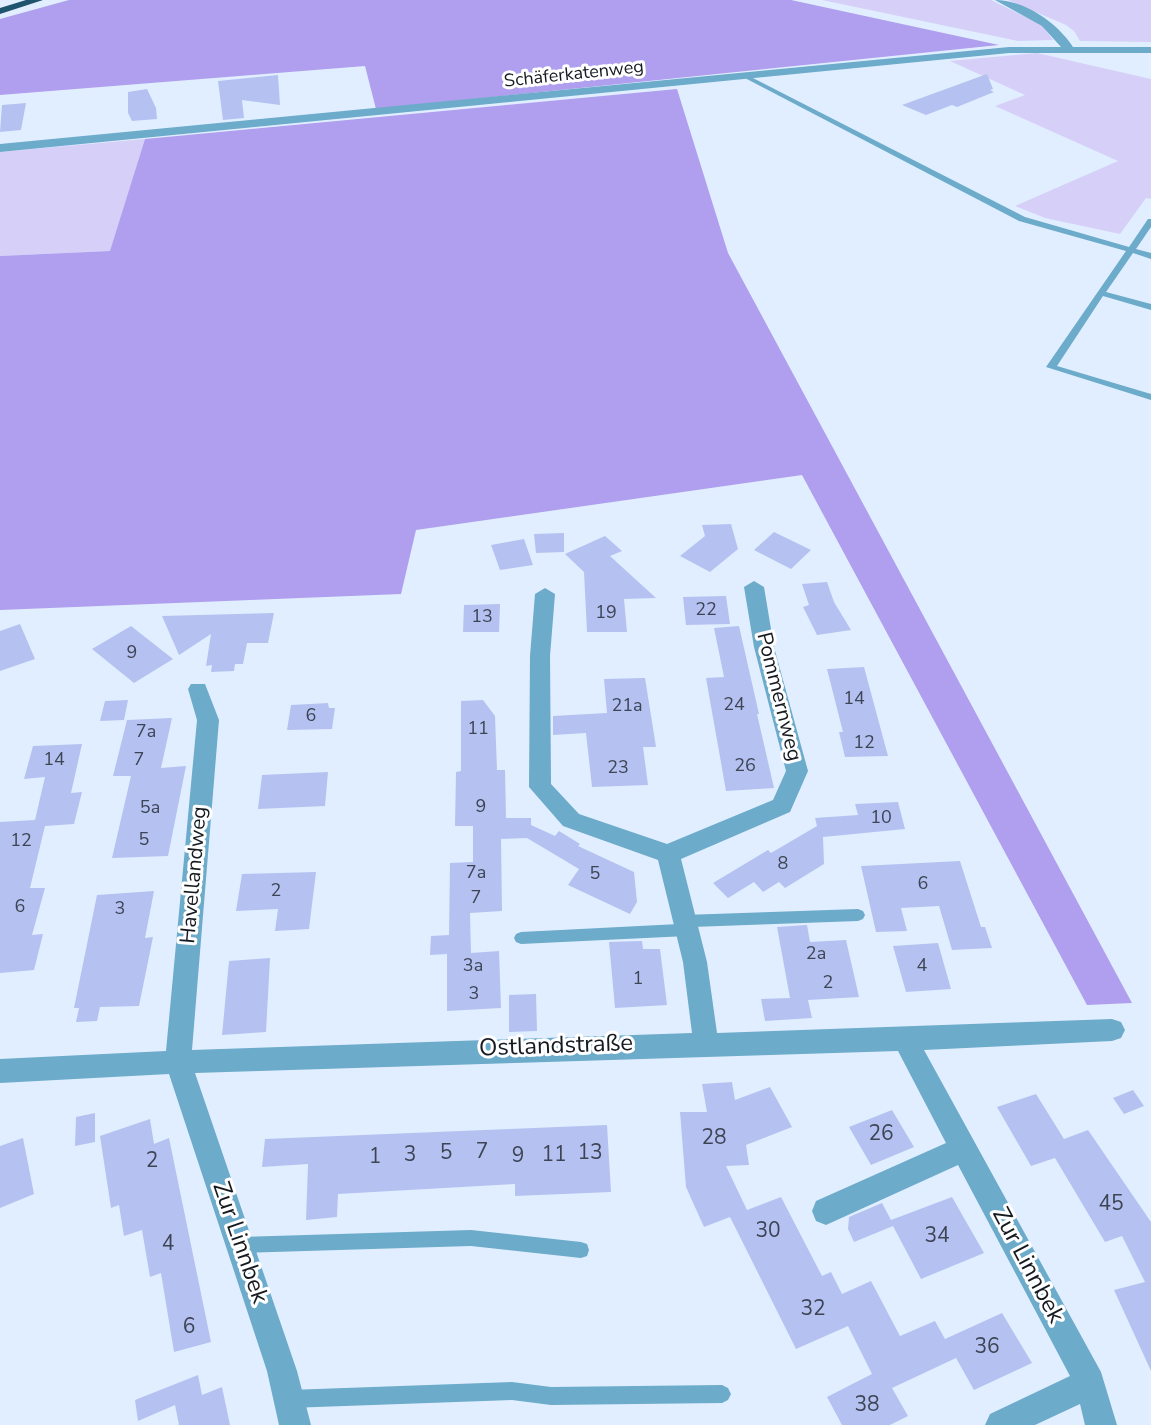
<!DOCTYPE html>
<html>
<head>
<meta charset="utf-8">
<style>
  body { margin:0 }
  canvas { display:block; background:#e0eeff }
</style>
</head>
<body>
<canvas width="1151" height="1425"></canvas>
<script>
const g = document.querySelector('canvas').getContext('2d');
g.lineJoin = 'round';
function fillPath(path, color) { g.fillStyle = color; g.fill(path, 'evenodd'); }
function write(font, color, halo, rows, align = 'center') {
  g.font = font + ' "Nunito Sans",sans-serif'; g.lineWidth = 6; g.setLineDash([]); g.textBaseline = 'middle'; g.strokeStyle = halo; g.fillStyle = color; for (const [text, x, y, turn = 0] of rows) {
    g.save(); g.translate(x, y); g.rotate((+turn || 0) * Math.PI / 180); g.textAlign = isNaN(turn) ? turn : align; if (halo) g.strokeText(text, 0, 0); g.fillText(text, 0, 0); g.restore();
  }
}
fillPath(new Path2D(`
  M822,0H991L1042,25L1053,40L1018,41Z
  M1008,0H1151V42L1080,41L1074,31L1066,25Z
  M1037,53L1151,79V199L1146,198L1120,234L1045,218L1015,206L1118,161L995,106L1025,95L950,61Z
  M145,139L111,251L0,256V152Z`), '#d6d0f8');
fillPath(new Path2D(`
  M69,0H791L999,45L376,109L365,66L0,95V19Z
  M677,89L728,253L1132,1003L1087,1005L802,475L416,530L401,594L0,610V256L110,251L145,139Z`), '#af9fee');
fillPath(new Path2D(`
  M987,74L993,89L990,90L994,92L957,107L952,105L926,115L902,105Z
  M278,75L280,105L242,100L244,118L223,120L218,81Z
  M147,89L156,108L157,119L132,121L128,113V92Z
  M26,103L21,130L0,132L2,105Z
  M731,524L738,549L710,572L680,556L705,536L702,525Z
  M774,532L811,550L791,569L754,550Z
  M564,533V552L536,553L534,534Z
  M605,536L622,551L610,556L656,598L624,599L627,632H587L584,572L565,554Z
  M524,539L533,565L500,570L491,545Z
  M827,582L834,602L851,630L817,635L803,607L809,605L802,584Z
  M726,596L730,624L686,625L683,597Z
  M500,604L499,632H463L464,605Z
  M274,613L268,643H247L243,664H235L234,671L211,672L212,665L206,666L211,634L179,655L162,616Z
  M20,624L35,659L0,671V631Z
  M131,626L173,659L134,683L92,649Z
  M739,626L759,714H757L774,788L726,791L706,678L724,677L714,628Z
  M864,667L888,756L845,757L839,732H843L827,669Z
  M645,678L656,747H643L648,785L592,787L586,733L553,735V716L607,713L604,679Z
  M128,700L124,720L100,721L105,701Z
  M483,700L495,716L497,770H505L506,818H531V825L555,836L559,831L580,844L578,846L634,872L637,902L630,914L568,885L579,869L527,838L501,839L502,911L470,913L471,953L499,951L501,1008L447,1011V954L430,955L431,936L449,935L450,863L473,862V826H455L456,772L461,771V701Z
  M328,703L329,708H335L332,729L287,730L291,705Z
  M172,718L161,768L186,766L168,856L112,858L131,776H113L127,720Z
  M82,744L71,793L82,792L74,824L45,826L30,888H45L32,935L43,934L34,970L0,973V822L35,820L45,777L24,779L33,746Z
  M328,772L325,806L258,809L262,775Z
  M898,802L905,829L823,837L824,864L785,888L779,882L763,892L754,882L728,898L713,883L768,850L771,853L817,826L815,818L858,815L855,804Z
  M960,861L981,927H985L992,948L952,950L939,906L901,908L907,931L876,932L861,866Z
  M316,872L309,929L275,931L278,909L236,911L242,874Z
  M154,891L145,938L153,937L139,1006L100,1007L97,1021L76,1022L79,1008H74L97,895Z
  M807,925L810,942L846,940L859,997L808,1000L812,1018L765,1021L761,999L790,998L777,927Z
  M642,941L643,949H660L667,1005L615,1008L609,942Z
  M938,943L951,989L906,992L893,946Z
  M270,958L266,1032L222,1035L229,961Z
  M536,994L537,1031L509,1032V995Z
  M732,1082L735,1100L770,1087L792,1127L746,1145L749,1165L726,1166L747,1210L781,1197L822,1276L831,1272L842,1294L871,1281L900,1336L935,1321L945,1339L1002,1313L1032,1363L974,1390L956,1358L892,1388L908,1416L890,1425H842L827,1397L872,1374L848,1326L796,1349L730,1217L704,1227L686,1187L680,1112H707L702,1084Z
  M1133,1090L1144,1106L1124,1114L1113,1098Z
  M1036,1094L1064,1139L1088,1130L1151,1222V1371L1114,1290L1145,1282L1122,1236L1105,1242L1055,1158L1031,1166L997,1107Z
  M892,1110L914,1147L871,1165L849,1127Z
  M95,1113V1142L75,1146L76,1117Z
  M150,1119L154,1144L169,1138L211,1342L174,1352L161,1273L150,1277L142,1230L124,1236L119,1205L111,1208L100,1136Z
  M607,1125L611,1192L515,1196V1184L338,1194L337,1217L306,1220L308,1164L262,1167L265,1139Z
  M23,1138L34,1194L0,1208V1146Z
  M952,1197L984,1253L921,1279L893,1226L854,1242L848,1229L849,1217L882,1203L891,1220Z
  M198,1375L202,1395L222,1387L230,1425H179L175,1405L138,1421L135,1400Z`), '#b5c2f1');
fillPath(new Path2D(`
  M743,75H747L1025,217L1129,247L1148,219H1151V227L1136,249L1151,253V259L1133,253L1106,292L1151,304V310L1103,296L1057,366L1151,394V400L1046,367L1126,251L1019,221L743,77Z
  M858,909L863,911L865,915L863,919L858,921L692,927L694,930L692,934L687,936L521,944L516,942L514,938L516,934L521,932L679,924L677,921L679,917L684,915Z
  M471,1230L581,1242L587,1244L589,1250L587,1256L581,1258L471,1246L240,1253L234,1251L232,1245L234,1239L240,1237Z
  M512,1382L551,1387L722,1385L728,1388L731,1394L728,1400L722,1403L551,1405L512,1400L289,1408L283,1405L280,1399L283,1393L289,1390Z`), '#6dabca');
fillPath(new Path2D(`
  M995,0C1024,0 1057,22 1073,47H1151V53H1009L0,152V144L1009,47H1061L1042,26Z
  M754,581L764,587L774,647L808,771L790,812L681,859L707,962L717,1033L1112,1019L1121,1022L1125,1030L1121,1038L1112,1041L924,1050L1101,1372L1117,1425H1085L1080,1404L1035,1425H985L990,1414L1070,1376L958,1165L826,1225L816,1221L812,1211L816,1201L946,1143L898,1051L195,1073L297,1371L311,1425H279L267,1371L169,1074L0,1083V1059L166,1051L197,720L188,689L191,684H205L219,720L192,1050L692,1033L683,962L658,860L563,826L529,787L530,656L535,594L545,588L555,594L550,656L551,784L579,814L667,844L773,800L786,771L754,647L744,587Z`), '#6dabca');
fillPath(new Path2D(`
  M26,0H43L0,14V8Z`), '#1e546d');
write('18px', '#151a20', '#fff', [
  ["Schäferkatenweg",574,75,-6]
]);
write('18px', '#3d4454', null, [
  ["22",706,611],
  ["19",606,614],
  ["13",482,618],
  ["9",132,654],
  ["14",854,700],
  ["24",734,706],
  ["21a",627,707],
  ["6",311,717],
  ["11",478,730],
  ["7a",146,733],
  ["12",864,744],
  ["14",54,761],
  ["7",139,761],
  ["26",745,767],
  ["23",618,769],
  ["9",481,808],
  ["5a",150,809],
  ["10",881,819],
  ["5",144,841],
  ["12",21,842],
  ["8",783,865],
  ["7a",476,874],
  ["5",595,875],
  ["6",923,885],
  ["2",276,892],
  ["7",476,899],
  ["6",20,908],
  ["3",120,910],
  ["2a",816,955],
  ["3a",473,967],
  ["4",922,967],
  ["1",638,980],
  ["2",828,984],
  ["3",474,995]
]);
write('21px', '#151a20', '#fff', [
  ["Pommernweg",778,697,76],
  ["Havellandweg",195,875,-85]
]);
write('21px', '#3d4454', null, [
  ["26",881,1135],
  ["28",714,1139],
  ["7",482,1153],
  ["5",446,1154],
  ["13",590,1154],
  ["3",410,1156],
  ["11",554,1156],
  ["9",518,1157],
  ["1",375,1158],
  ["2",152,1162],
  ["45",1111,1205],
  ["30",768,1232],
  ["34",937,1237],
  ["4",168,1245],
  ["32",813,1310],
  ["6",189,1328],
  ["36",987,1348],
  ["38",867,1406]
]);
write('24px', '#151a20', '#fff', [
  ["Ostlandstraße",556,1047,-2],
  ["Zur Linnbek",239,1243,71],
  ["Zur Linnbek",1027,1266,62]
]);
</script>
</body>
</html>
